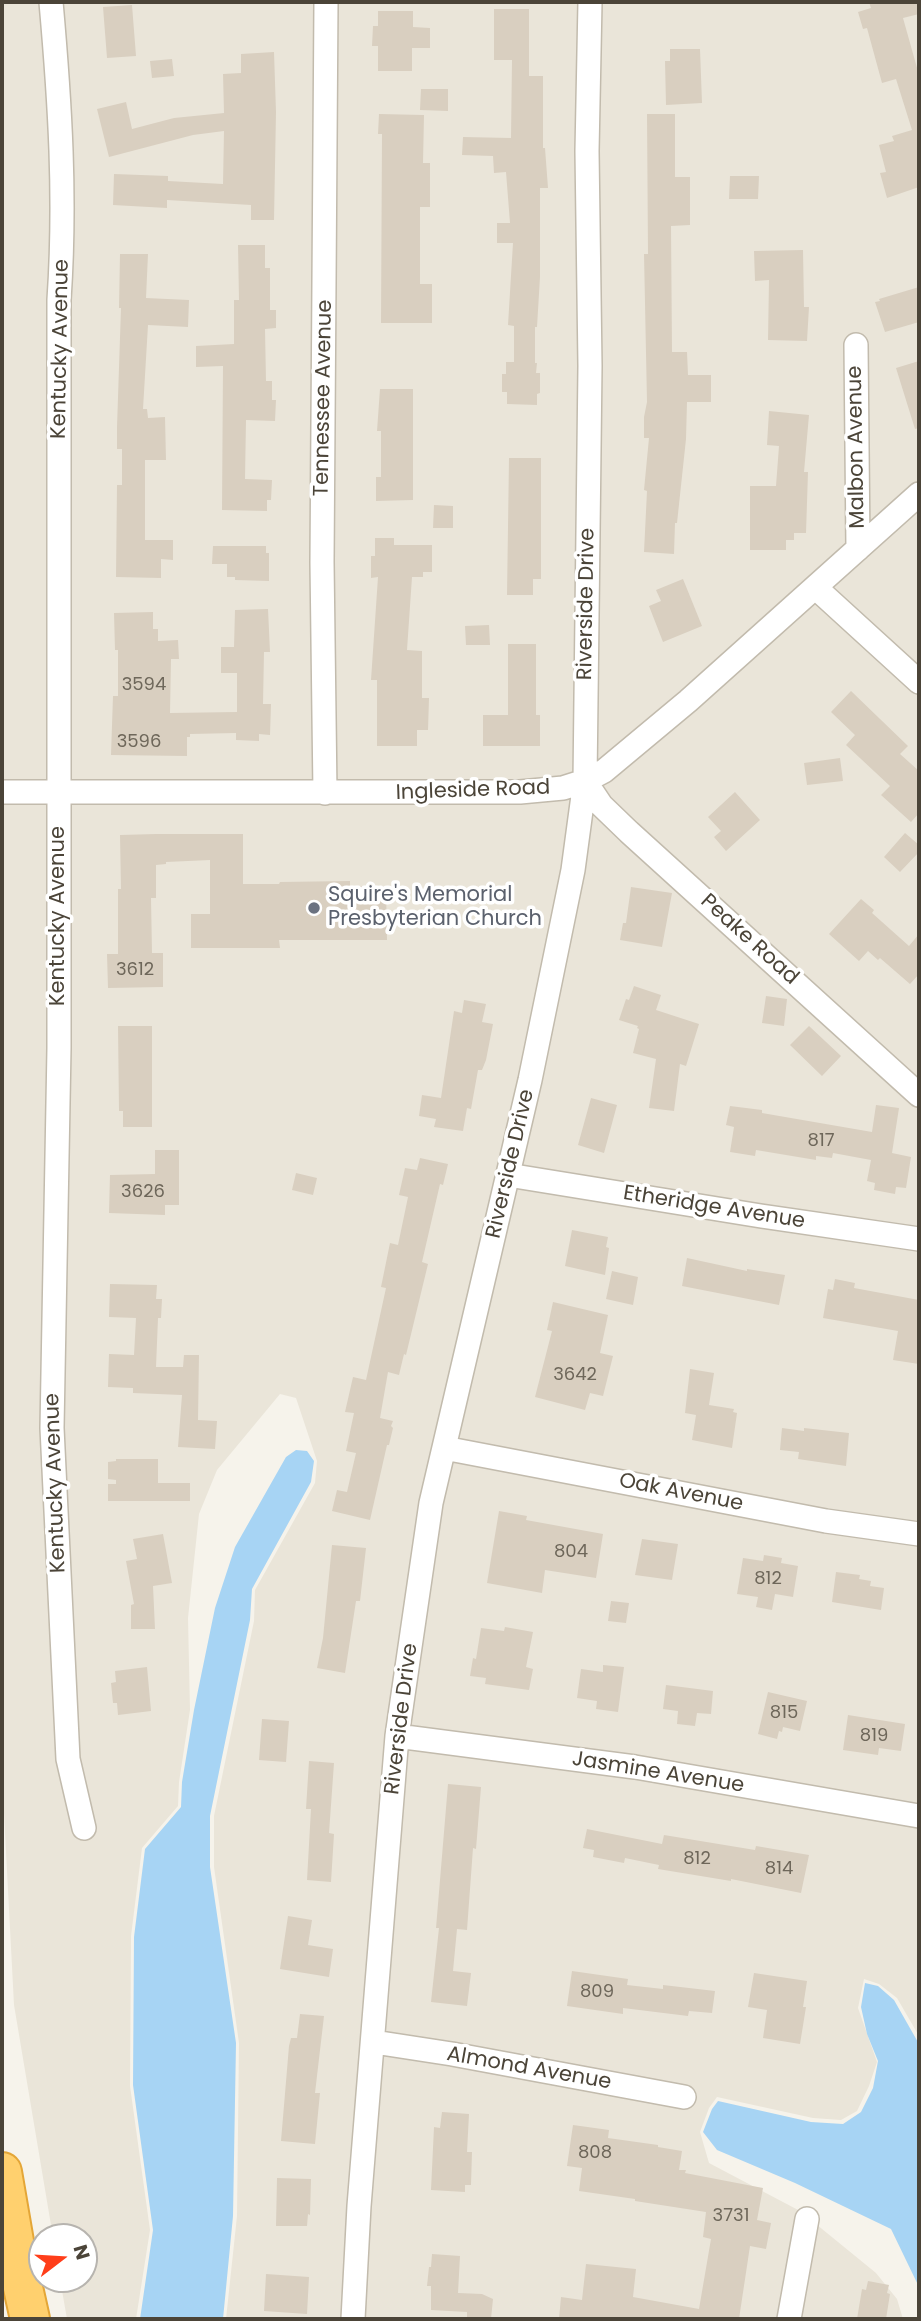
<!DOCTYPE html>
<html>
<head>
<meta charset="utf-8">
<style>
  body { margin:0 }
  #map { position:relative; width:921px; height:2321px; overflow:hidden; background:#f6f3eb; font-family:Poppins,sans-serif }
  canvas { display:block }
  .frame { position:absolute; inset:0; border:4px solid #4b4438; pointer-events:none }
  .north { position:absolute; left:28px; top:2223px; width:70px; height:70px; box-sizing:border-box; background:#fff; border:2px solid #b7b4af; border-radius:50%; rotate:73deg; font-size:19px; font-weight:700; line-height:28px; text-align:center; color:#4b4438 }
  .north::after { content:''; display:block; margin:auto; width:24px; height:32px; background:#ff3e1a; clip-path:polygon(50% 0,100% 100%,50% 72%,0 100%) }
</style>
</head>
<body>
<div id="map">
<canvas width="921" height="2321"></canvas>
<div class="frame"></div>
<div class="north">N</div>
</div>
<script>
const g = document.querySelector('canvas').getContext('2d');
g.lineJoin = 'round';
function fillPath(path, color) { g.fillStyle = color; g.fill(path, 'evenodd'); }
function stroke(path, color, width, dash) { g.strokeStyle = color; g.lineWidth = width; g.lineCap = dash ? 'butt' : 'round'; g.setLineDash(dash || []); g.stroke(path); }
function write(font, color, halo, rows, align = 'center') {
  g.font = font + ' Poppins,sans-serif'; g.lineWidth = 7; g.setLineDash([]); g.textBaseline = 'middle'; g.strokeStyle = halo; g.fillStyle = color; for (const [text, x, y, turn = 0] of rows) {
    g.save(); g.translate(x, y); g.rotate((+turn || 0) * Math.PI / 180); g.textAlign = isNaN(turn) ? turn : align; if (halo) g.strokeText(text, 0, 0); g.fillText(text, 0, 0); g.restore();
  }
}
fillPath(new Path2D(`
  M2,2H919V2036L897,1998L879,1984L864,1979L858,2008L877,2062L869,2086L857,2111L841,2120L813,2118L717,2097L709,2108L700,2132L709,2163L800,2211L876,2273L897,2299L903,2319H226L237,2216L239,2043L214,1867V1816L254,1621L255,1590L315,1483L317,1461L296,1398L280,1394L217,1470L199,1514L188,1618L190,1710L179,1782L178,1806L142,1848L131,1936L130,2086L150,2230L136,2319H67L60,2279H84V2237H53L14,2005L2,1775Z`), '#eae5d9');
fillPath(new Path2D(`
  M296,1450L307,1451L314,1461L311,1482L252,1589L250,1620L210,1816V1867L236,2043L233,2216L223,2319H140L153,2230L133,2085L134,1937L145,1849L181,1807L182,1782L194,1710L215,1608L235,1547L286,1457Z
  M865,1983L878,1986L894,2000L919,2044V2287L891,2229L795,2183L717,2150L703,2132L712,2109L718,2101L811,2122L843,2124L861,2112L873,2088L878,2061L867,2034L861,2007Z`), '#a7d4f4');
fillPath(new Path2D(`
  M869,2H919V14L903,18L919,75V187L887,198L880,173L886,172L879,145L894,141L892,136L912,130L896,79L882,83L867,28L863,29L858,12L871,8Z
  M132,5L136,56L107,58L103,7Z
  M494,9H529V76H543V148H545L548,188H540V277L537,327H535V363H537L536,373H540V393L537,394V405L507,404V392H502V374H506V362H514V326L508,325L513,243H497V223H510L506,172L494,173L493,156L462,155L463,137L511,138L512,60H494Z
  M378,11H413V27L430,28V48H412V71H378V46H372L373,26H378Z
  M670,49H700L702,103L666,105L665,61H670Z
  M274,52L276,112L274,220H251V205L167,200V208L113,205L114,174L168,176V181L223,184L224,131L193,135L109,157L97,109L126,102L132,129L174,118L224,113L223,74L241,73V54Z
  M172,59L174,76L152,78L150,61Z
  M421,89H448V111L420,110Z
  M379,114L424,115L423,163H430V207H420V284H432V323H381L382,134H378Z
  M647,114H675V177H690V225L671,226L672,352H687L688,375H711V402H687L686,439L677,523H675L674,554L644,552L647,491L644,490L649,438H644V417L647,402L644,254H648Z
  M730,176H759L758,199H729Z
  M238,245H265V268H270V310H276V328L265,329L266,381H272V400H276L275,421L246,420L245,479L272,480L271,500H267V511L222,510L223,366L196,367V346L234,344V300H239Z
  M803,250L804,307H809L807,341L768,340L769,280L755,281L754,251Z
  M120,254H148L146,298L189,300L188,327L148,325L143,409H147L148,418L165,417L166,460H145V540H173V560L161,559V578L116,577L117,485H122V449H117V427L121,308H119Z
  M919,287V322L885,332L875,302L880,301L879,299Z
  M919,361V428L915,429L896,368Z
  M380,389H413V500L376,501V477H381V431H377Z
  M769,411L809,415L804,472H808L806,533H794V540H786V550H750V486H776L779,446L767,445Z
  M509,458H541V579H533V595H507Z
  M434,505L453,506V528H433Z
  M375,538H394V545H432V572H423V577H412L407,650L422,651V698H429L428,730H417V746H377V680H371L378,577L371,578V556H375Z
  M213,546H266V553H269V581L235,580V577H227V564H212Z
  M683,579L702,626L663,642L649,606L661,601L656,590Z
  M268,609L270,652H264L263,704H271L270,735L259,734V741L236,740V733L190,734V737H187V756L111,755L113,696H118V650H115L114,613L153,612V629H158V641L178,640L179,659H171L170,713L237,712V673H221V647H234L235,610Z
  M489,625L490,645H466L465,626Z
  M508,644H536V715H540V746H483V715H508Z
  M851,691L908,746L900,754L919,771V813L911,822L881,795L890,786L846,745L855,735L831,712Z
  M840,758L843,781L807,785L804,763Z
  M735,792L760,820L726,851L714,837L721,831L708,817Z
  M905,833L919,845V852L900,872L884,857Z
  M156,834H243V884H279L280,882L350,881V886H386L387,940H279L280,948H191V914H210V860L166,862V864L156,865V898H151L152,953H163V987L108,988L107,954H118V889H121L120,835Z
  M631,887L672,893L662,947L620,940L623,923H626Z
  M861,899L874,910L872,913L909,946L919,934V974L910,984L880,958L878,960L868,951L859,961L829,934Z
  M634,986L661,995L656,1010L699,1024L686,1066L680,1064L674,1111L649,1108L656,1059L633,1053L639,1029L637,1028L638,1026L619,1020L626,999L629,1000Z
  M766,996L787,999L784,1026L762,1023Z
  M464,1000L486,1004L482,1022L493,1024L486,1060L482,1070H478L471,1109L467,1108L463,1131L434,1127L436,1119L419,1116L422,1095L441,1098L454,1011L462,1013Z
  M118,1026H152V1127H123V1111H119Z
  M809,1026L841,1056L822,1076L790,1045Z
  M591,1098L617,1105L604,1153L578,1145Z
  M876,1105L899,1108L892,1153L911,1157L906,1188L896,1187L895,1194L874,1190L875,1183L867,1181L871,1160L833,1153L832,1158L816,1156V1160L756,1150L755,1156L730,1152L734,1127L726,1125L730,1106L762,1110V1113L872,1132Z
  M155,1150H179V1205H165V1215L109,1213L110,1175L155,1174Z
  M420,1158L448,1164L443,1185L440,1184L422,1262L428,1264L406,1355L404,1354L399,1375L388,1372L380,1418L393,1421L391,1426L393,1428L389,1445H387L370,1520L332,1511L337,1490L347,1492L356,1453L346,1451L354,1413L345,1412L353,1377L366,1380L386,1288L381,1287L390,1243L398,1245L408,1197L399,1195L405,1168L417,1170Z
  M296,1173L317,1178L313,1195L292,1190Z
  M572,1230L608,1237L606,1247L609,1248L605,1275L565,1266Z
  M687,1258L747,1271V1269L785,1275L779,1305L682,1286Z
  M612,1271L638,1277L633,1305L606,1299Z
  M835,1279L855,1283L854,1288L919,1300V1364L893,1360L898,1331L823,1318L828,1289L833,1290Z
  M110,1284L157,1285L156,1299H162L161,1318H158L156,1367H183L184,1355H199L198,1420L217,1421L215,1449L178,1447L182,1395L133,1393V1388L108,1387L109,1354L134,1355L136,1318L109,1317Z
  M553,1302L608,1315L600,1353L613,1356L603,1396L590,1393L585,1410L535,1397L552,1331L547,1330Z
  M690,1369L714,1373L709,1405L734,1409L733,1412L737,1413L732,1448L692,1440L696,1415L685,1413Z
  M782,1428L804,1431V1428L849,1433L846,1466L798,1459L799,1452L780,1450Z
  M116,1459H158V1483H190V1501H108V1484H116V1480L108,1479V1462L116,1461Z
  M499,1511L527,1516L526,1520L603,1534L596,1578L545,1570L542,1593L487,1583Z
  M163,1534L172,1583L153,1586L155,1629H131V1605L134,1604L126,1561L137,1559L133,1539Z
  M642,1539L678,1544L672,1580L635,1575Z
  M332,1545L366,1548L360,1601H356L345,1673L317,1668L323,1638Z
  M764,1555L782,1558L781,1563L798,1566L793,1597L775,1594L772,1610L756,1607L758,1597L737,1594L743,1558L763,1561Z
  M836,1572L860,1575L859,1579L871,1581L870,1586L884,1588L881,1610L832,1602Z
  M611,1601L629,1603L626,1623L608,1621Z
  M505,1627L533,1632L526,1667L533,1669L529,1690L485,1684L486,1678L470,1676L473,1658L476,1659L481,1628L504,1631Z
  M603,1665L624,1667L618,1712L596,1709L597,1701L577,1698L581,1669L603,1672Z
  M147,1667L151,1711L118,1715L117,1703H113L111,1683L116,1682L115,1671Z
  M666,1685L713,1691L711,1714L697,1713L695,1726L677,1724L678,1711L663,1709Z
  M768,1692L807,1701L800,1731L783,1727L782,1732L779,1731L777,1739L758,1734Z
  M848,1715L905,1724L901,1751L879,1748L878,1755L843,1750Z
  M262,1719L289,1721L286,1762L259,1760Z
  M309,1761L334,1763L329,1833L334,1834L331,1882L307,1880L311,1809H306Z
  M448,1784L481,1787L476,1849L473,1848L467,1930L457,1929L453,1971L471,1973L467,2006L431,2002L439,1928H436Z
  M587,1829L662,1844L664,1835L755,1850L756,1846L809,1855L801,1893L731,1879V1881L658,1869L659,1865L625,1858L624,1863L593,1857L594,1850L583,1848Z
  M288,1916L312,1920L308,1945L333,1949L329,1977L280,1969Z
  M572,1971L628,1979L627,1985L663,1989V1985L715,1991L712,2013L689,2011L688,2016L623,2008V2014L567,2006Z
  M754,1973L807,1981L803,2007H806L800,2044L763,2038L767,2010L748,2007Z
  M300,2014L324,2016L315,2093H320L315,2144L281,2141L289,2046L291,2038H297Z
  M442,2112L469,2114L467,2152H472L471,2185H465V2192L431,2190L434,2127L440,2128Z
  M573,2125L609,2130L608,2138L658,2145V2147L682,2151L679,2170H686L685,2173L763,2188L757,2220L771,2223L766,2249L750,2246L739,2319H559L561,2297L582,2300L586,2264L636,2269L633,2297L699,2309L711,2239L703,2237L706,2212L635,2201V2199L579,2191L582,2168L567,2166Z
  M277,2178L311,2179L310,2215L308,2214L307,2226H276Z
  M432,2254L460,2256L458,2293L482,2294L493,2299L491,2319H467V2312L431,2310V2286H427L429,2267H431Z
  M266,2274L309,2277L307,2314L264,2311Z
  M868,2281L889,2285L887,2293L890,2294L886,2319H857L862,2289L866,2290Z`), '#d9cfc0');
const street = new Path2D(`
  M51,2C60,103 66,198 59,300V1048L52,1428L68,1759L84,1828
  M856,345L858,549
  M816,588L919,682
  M585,781L601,805L629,832L919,1095
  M2,792H520L563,788L585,781L604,771L688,701L919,494
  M325,793L322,562L326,2
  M508,1175L761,1216L919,1239
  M444,1448L826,1521L919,1534
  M397,1736L635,1767L919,1816
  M374,2042L452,2054L684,2097
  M353,2319L359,2206L397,1736L431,1503L530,1080L573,870L585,781L590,366L587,151L590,2
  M789,2319L807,2219`);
const highway = new Path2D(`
  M2,2172L18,2265L30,2319`);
stroke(street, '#c2bbad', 26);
stroke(highway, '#e4a637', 42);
stroke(street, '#fff', 23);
stroke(highway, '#ffd06e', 38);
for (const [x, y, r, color] of [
  [314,908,7,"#6b7280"]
]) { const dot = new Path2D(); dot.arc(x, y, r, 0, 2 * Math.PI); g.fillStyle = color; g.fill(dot); stroke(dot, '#fff', 2.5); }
write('18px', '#6e675a', null, [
  ["3594",144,685],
  ["3596",139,742],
  ["3612",135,970],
  ["817",821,1141],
  ["3626",143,1192],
  ["3642",575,1375],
  ["804",571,1552],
  ["812",768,1579],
  ["815",784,1713],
  ["819",874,1736],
  ["812",697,1859],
  ["814",779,1869],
  ["809",597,1992],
  ["808",595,2153],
  ["3731",731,2216]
]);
write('21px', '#4b4438', '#fff', [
  ["Kentucky Avenue",61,349,-89],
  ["Tennessee Avenue",324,398,-89],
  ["Malbon Avenue",857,447,-91],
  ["Riverside Drive",587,604,-89],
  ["Ingleside Road",473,791,-2],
  ["Kentucky Avenue",59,916,-90],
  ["Peake Road",749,940,42],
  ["Riverside Drive",511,1164,-77],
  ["Etheridge Avenue",714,1208,9],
  ["Kentucky Avenue",56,1483,-92],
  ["Oak Avenue",681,1493,11],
  ["Riverside Drive",402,1719,-83],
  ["Jasmine Avenue",658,1773,9],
  ["Almond Avenue",529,2069,10]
]);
write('21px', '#5b616d', '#fff', [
  ["Squire's Memorial",328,896],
  ["Presbyterian Church",328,920]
], 'left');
</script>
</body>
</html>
